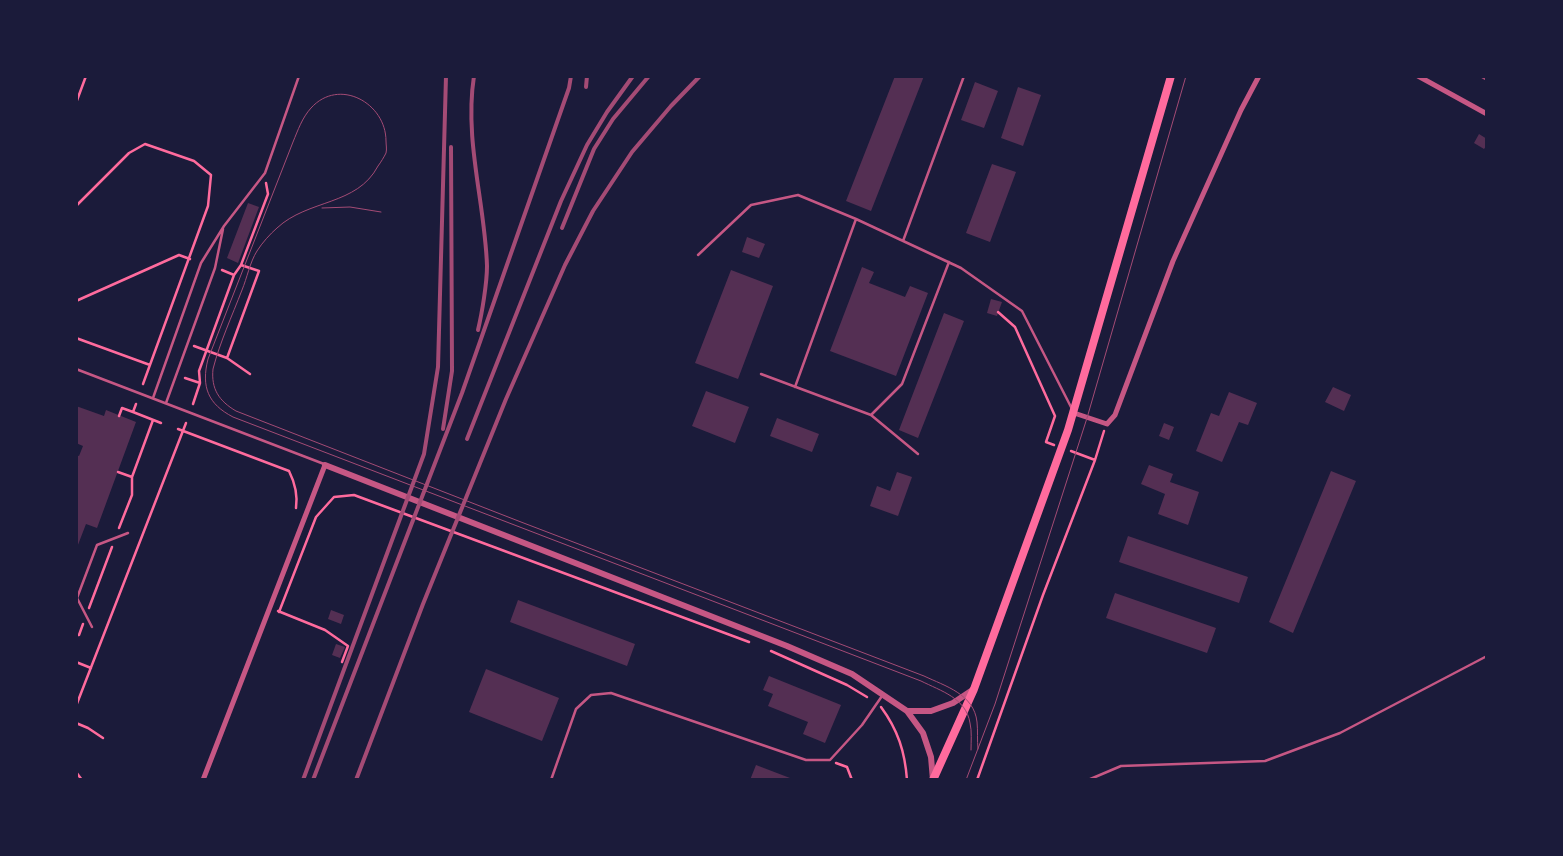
<!DOCTYPE html>
<html>
<head>
<meta charset="utf-8">
<style>
  body { margin:0 }
  #map { position:relative; width:1563px; height:856px; overflow:hidden; background:#1b1b3a; font-family:Bitter,serif }
  canvas { display:block }
  .frame { position:absolute; inset:0; border:78px solid #1b1b3a; pointer-events:none }
</style>
</head>
<body>
<div id="map">
<canvas width="1563" height="856"></canvas>
<div class="frame"></div>
</div>
<script>
const g = document.querySelector('canvas').getContext('2d');
g.lineJoin = 'round';
function fillPath(path, color) { g.fillStyle = color; g.fill(path, 'evenodd'); }
function stroke(path, color, width, dash) { g.strokeStyle = color; g.lineWidth = width; g.lineCap = dash ? 'butt' : 'round'; g.setLineDash(dash || []); g.stroke(path); }
fillPath(new Path2D(`
  M895,76H924L871,211L846,201Z
  M975,82L998,91L984,128L961,120Z
  M1018,87L1041,95L1023,146L1001,138Z
  M1479,134L1487,139V145L1484,149L1474,143Z
  M992,164L1016,172L990,242L966,233Z
  M248,203L259,207L238,263L227,258Z
  M747,237L765,244L759,258L742,252Z
  M862,267L874,272L869,283L905,297L910,286L928,293L896,376L830,351Z
  M731,270L773,286L738,379L695,363Z
  M991,299L1002,302L997,316L987,313Z
  M944,313L964,321L918,438L899,430Z
  M1333,387L1351,395L1344,411L1325,402Z
  M706,391L749,407L735,443L692,426Z
  M1229,392L1257,403L1248,425L1239,422L1222,462L1196,451L1211,413L1219,416Z
  M76,406L104,416L106,410L136,422L97,528L86,524L76,550V455L79,456L83,446L76,443Z
  M777,418L819,434L812,452L770,436Z
  M1164,423L1174,427L1169,440L1159,436Z
  M1149,465L1173,474L1170,482L1199,492L1188,525L1158,514L1165,494L1141,484Z
  M1331,471L1356,481L1293,633L1269,622Z
  M897,472L912,477L898,516L870,506L877,486L890,491Z
  M1128,536L1248,577L1239,603L1119,562Z
  M1115,593L1216,628L1207,653L1106,618Z
  M518,600L635,644L627,666L510,622Z
  M331,610L344,615L341,624L328,619Z
  M336,644L345,647L340,658L332,655Z
  M486,669L559,698L542,741L469,712Z
  M769,676L841,705L825,743L803,734L808,722L768,706L773,694L763,690Z
  M756,765L790,778L789,780H750Z`), '#542f53');
stroke(new Path2D(`
  M76,103L86,76
  M76,206L129,153L145,144L194,161L211,175L208,206L143,384
  M222,270L234,275
  M76,301L179,255L190,259
  M998,312L1015,327L1055,416L1046,442L1054,445
  M76,338L150,365
  M194,346L227,358L250,374
  M227,358L259,271L241,265
  M185,378L200,383L193,404
  M200,383L199,371L234,275L241,265L268,194L266,183
  M133,412L161,423
  M119,416L122,408L133,412L136,404
  M178,429L289,471C295,483 298,494 296,508
  M1071,451L1095,460
  M118,472L132,477
  M119,528L132,495V477L153,420
  M89,608L112,547
  M278,611L325,630L348,646L342,662
  M279,612L316,517L334,497L354,495L749,642
  M76,635H79L83,624
  M771,651L847,685L867,697
  M76,662L91,668
  M76,706L186,423
  M881,707C898,730 905,752 907,780
  M76,723L88,728L103,738
  M836,763L847,767L852,780
  M76,772L82,780
  M977,780L1043,595L1095,460L1104,431`), '#ff6b9d', 2.5);
stroke(new Path2D(`
  M903,241L964,76
  M698,255L751,205L798,195L856,219L961,268L1022,311L1072,409
  M76,369L324,464
  M761,374L871,415L918,454
  M795,387L856,219
  M153,398L201,263L224,226L265,173L299,76
  M166,403L215,268L223,229
  M871,415L902,384L949,262
  M92,627L77,598L97,545L128,533
  M551,780L576,709L591,695L611,693L806,760H830L862,725L882,696
  M1088,780L1121,766L1265,761L1340,733L1487,656`), '#c65784', 2.5);
stroke(new Path2D(`
  M1418,76L1487,114
  M1074,413L1107,424L1115,415L1173,261L1241,110L1259,76
  M203,780L325,465`), '#c65784', 5);
stroke(new Path2D(`
  M325,465L787,646L852,674L907,711L923,733L931,757L933,780
  M907,711H931L953,703L974,689`), '#c65784', 6);
stroke(new Path2D(`
  M933,780L974,689L1068,430L1171,76`), '#ff6b9d', 8);
stroke(new Path2D(`
  M322,208L350,207L381,212
  M971,750C971,742 972,731 970,723C966,698 941,691 921,681L233,417C208,404 201,387 208,359L293,142C298,130 302,118 311,108C339,77 386,103 386,141C386,145 387,149 386,153C384,157 381,162 378,166C357,206 308,199 277,228C270,234 262,243 257,251C250,262 247,278 242,290C232,316 220,342 213,369C211,389 219,401 236,411L521,522L924,676C945,686 974,694 977,722C978,731 977,740 978,749
  M966,780L995,704L1087,418L1186,76`), '#a44b75', 1);
stroke(new Path2D(`
  M474,76C464,140 485,203 487,266C487,283 482,313 478,330
  M1482,76L1487,79
  M586,87L587,76
  M562,228L594,149L613,119L649,76
  M443,429L452,371L451,147
  M467,439L561,201L587,145L607,112L633,76
  M303,780L424,454L438,367L446,76
  M313,780L462,393L569,88L571,76
  M356,780L423,604L506,399L565,265L593,211L632,152L671,106L700,76`), '#a44b75', 4);
</script>
</body>
</html>
